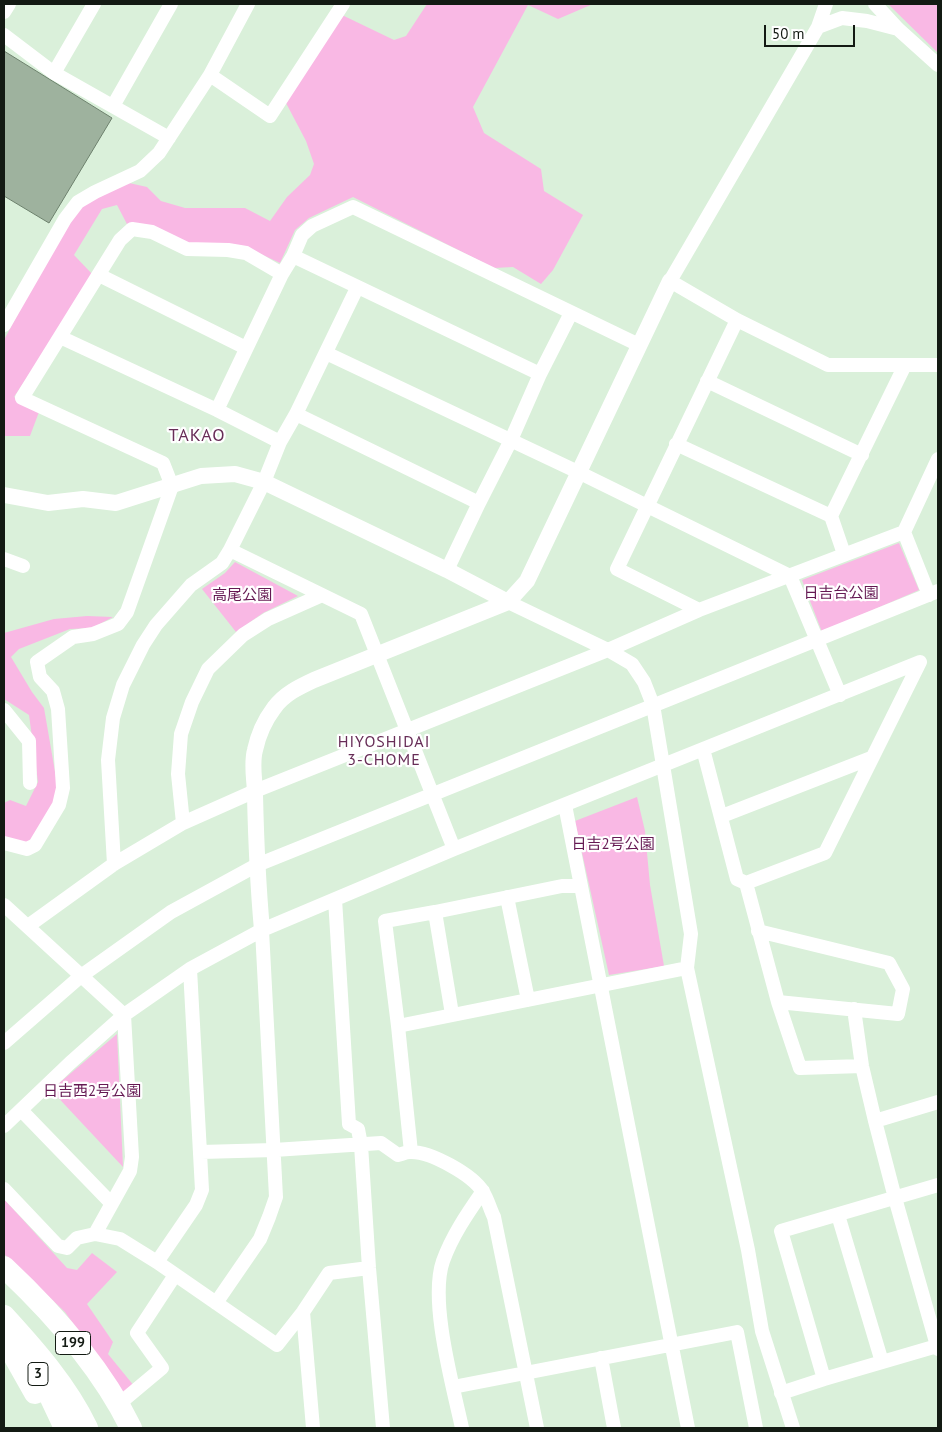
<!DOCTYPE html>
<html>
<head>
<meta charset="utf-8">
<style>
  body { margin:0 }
  #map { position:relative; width:942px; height:1432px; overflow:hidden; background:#daf0da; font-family:"PT Sans",sans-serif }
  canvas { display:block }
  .frame { position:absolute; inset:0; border:5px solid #131a13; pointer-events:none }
  .scale { position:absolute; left:764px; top:25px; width:91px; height:22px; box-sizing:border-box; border:2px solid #131a13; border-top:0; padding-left:6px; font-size:15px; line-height:18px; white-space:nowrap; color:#131a13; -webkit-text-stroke:4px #fff; paint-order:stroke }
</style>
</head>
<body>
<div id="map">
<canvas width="942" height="1432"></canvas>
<div class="frame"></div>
<div class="scale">50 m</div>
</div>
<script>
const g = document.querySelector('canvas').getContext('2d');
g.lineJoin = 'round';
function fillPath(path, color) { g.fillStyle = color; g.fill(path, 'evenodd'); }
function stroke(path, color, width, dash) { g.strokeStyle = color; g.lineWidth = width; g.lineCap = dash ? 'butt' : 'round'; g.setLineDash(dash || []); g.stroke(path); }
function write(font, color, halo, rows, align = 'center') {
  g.font = font + ' "PT Sans","Noto Sans JP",sans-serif'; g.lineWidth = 4.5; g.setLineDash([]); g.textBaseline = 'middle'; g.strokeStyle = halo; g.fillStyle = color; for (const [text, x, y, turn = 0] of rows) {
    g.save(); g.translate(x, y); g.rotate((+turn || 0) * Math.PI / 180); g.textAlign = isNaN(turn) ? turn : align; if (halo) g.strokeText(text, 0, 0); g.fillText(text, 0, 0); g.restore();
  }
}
fillPath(new Path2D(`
  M427,4H593L558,19L528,5L473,107L484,133L541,169L544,191L583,215L553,270L541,284L513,267L494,268L353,197L309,218L295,230L280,263L248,248L187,245L128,226L117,205L102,209L74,255L94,276L14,397L39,412L30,436H4V340L60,234L81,204L129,183L147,187L161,201L185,208H245L270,221L287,197L310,175L314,164L306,141L286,103L342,15L394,40L406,36Z
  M888,4H938V53Z
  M899,543L919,590L822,632L802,580Z
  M235,562L298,596L263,613L236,632L202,589L225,573Z
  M87,616L113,617L92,628L70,629L19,649L11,657L32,692L44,708L58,789L54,803L29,842L21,844L4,838V803L10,800L26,806L38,782L29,715L4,699V633L54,619Z
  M637,797L645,831L650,885L664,966L609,975L575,821Z
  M117,1034L123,1167L51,1090Z
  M4,1199L67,1268L77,1270L92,1253L117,1272L87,1304L113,1342L108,1354L139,1392L128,1402L65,1312L4,1254Z`), '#f9b8e4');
const building = new Path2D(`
  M4,51L112,118L49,223L4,196Z`);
fillPath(building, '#9eb29e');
stroke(building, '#6d816d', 1);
stroke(new Path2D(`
  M826,4L818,27L670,281L737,320L828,365H938
  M875,4L898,29L938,65
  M4,12L9,4
  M818,27L842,18L867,21L898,29
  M4,35L54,73L169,138
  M54,73L94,4
  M210,75L270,116L343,4
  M113,106L171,4
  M293,256L540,374
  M99,275L246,348
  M4,325L65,219L78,202L95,192L140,171L159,153L210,75L248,4
  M60,337L217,410L280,442
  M326,353L578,472L790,576L840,695
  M707,381L862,455
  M217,410L282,274
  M296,414L479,503
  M676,444L831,516L844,554
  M831,516L905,365
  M904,532L929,595
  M230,550L361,614L454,849
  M4,559L23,566
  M447,570L479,503L511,440L540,374L571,313
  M508,602L608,650L632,664L644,682L653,705L691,934L687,968L748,1250L762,1331L793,1428
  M699,610L617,569L737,320
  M4,710L29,741L30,783
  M565,805L688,1428
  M722,816L871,758
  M183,823L178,774L181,734L192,702L208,669L243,635L268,619L322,595
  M4,843L27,849L35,845L59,805L63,788L58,709L53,691L40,677L37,662L73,637L93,634L118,624L127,612L172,486L163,463L22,398L120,240L132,229L152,232L187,249L228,250L246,253L282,274L293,256L302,235L312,226L353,207L639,345
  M114,864L108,760L113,718L123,685L143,645L156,625L191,585L222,563L230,550L264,482L280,442L296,414L357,288
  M746,883L778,1002L800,1068L862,1066
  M507,897L528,1000
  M335,899L349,1124L358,1129L361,1145L369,1268L383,1428
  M4,905L124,1015L132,1157L130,1171L95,1234
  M28,926L114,864L183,823L255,791L608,650L699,610L904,532L938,459
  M758,931L889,963L903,989L898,1014L778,1002
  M854,1009L862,1066L875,1121L895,1198L938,1349
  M452,1014L435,912L562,886H581
  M398,1026L687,968
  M4,1043L81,976L171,912L257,865L938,591
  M21,1110L111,1203
  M875,1121L938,1102
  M4,1126L70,1063L124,1015L190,969L262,930L454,849L920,662L825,853L746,883L737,879L703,749
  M201,1152L274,1150L381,1143L398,1155C402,1154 406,1152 410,1152C430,1151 473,1175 483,1192C488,1200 490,1209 494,1217L537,1428
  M411,1152L398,1026L385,921L435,912
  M4,1189L58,1246L67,1248L77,1238L95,1234L120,1239L157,1262L277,1345L303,1312L329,1273L369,1268
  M838,1215L882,1362
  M157,1262L196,1205L202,1190L190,969
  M216,1303L260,1239L269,1217L276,1197L262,930
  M303,1312L313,1428
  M601,1358L614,1428
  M824,1379L781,1231L938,1185
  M453,1387L737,1332L756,1428
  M781,1393L824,1379L937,1346
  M119,1404L162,1368L137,1333L175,1275
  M462,1428C453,1386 429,1301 443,1261C452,1236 467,1214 483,1191`), '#fff', 14);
stroke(new Path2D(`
  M4,495L48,503L83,499L116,503L201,476L235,474L264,482L447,570L508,602
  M262,930C258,885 256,840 255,795C255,780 251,765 255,750C258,736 265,720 274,708C284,694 299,687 314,680L508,602L527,581L670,281`), '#fff', 16);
stroke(new Path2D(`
  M4,1267C52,1312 102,1369 131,1428
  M4,1316C35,1350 67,1386 87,1428
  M4,1342L13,1354L35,1393
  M35,1369L42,1379L65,1428`), '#fff', 22);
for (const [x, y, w] of [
  [73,1343,35],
  [38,1374,20]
]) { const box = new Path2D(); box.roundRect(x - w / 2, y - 11.5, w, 23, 4); g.fillStyle = '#fff'; g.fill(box); stroke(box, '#131a13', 1); }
write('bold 14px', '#131a13', null, [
  ["199",73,1343],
  ["3",38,1374]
]);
write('15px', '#651953', '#fff', [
  ["日吉台公園",841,594],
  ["高尾公園",242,596],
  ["日吉2号公園",613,845],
  ["日吉西2号公園",92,1092]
]);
g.letterSpacing = '1px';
write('16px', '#672d57', '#fff', [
  ["HIYOSHIDAI",384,742],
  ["3-CHOME",384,760]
]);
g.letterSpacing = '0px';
g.letterSpacing = '1px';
write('18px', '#672d57', '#fff', [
  ["TAKAO",197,436]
]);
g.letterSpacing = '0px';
</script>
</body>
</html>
